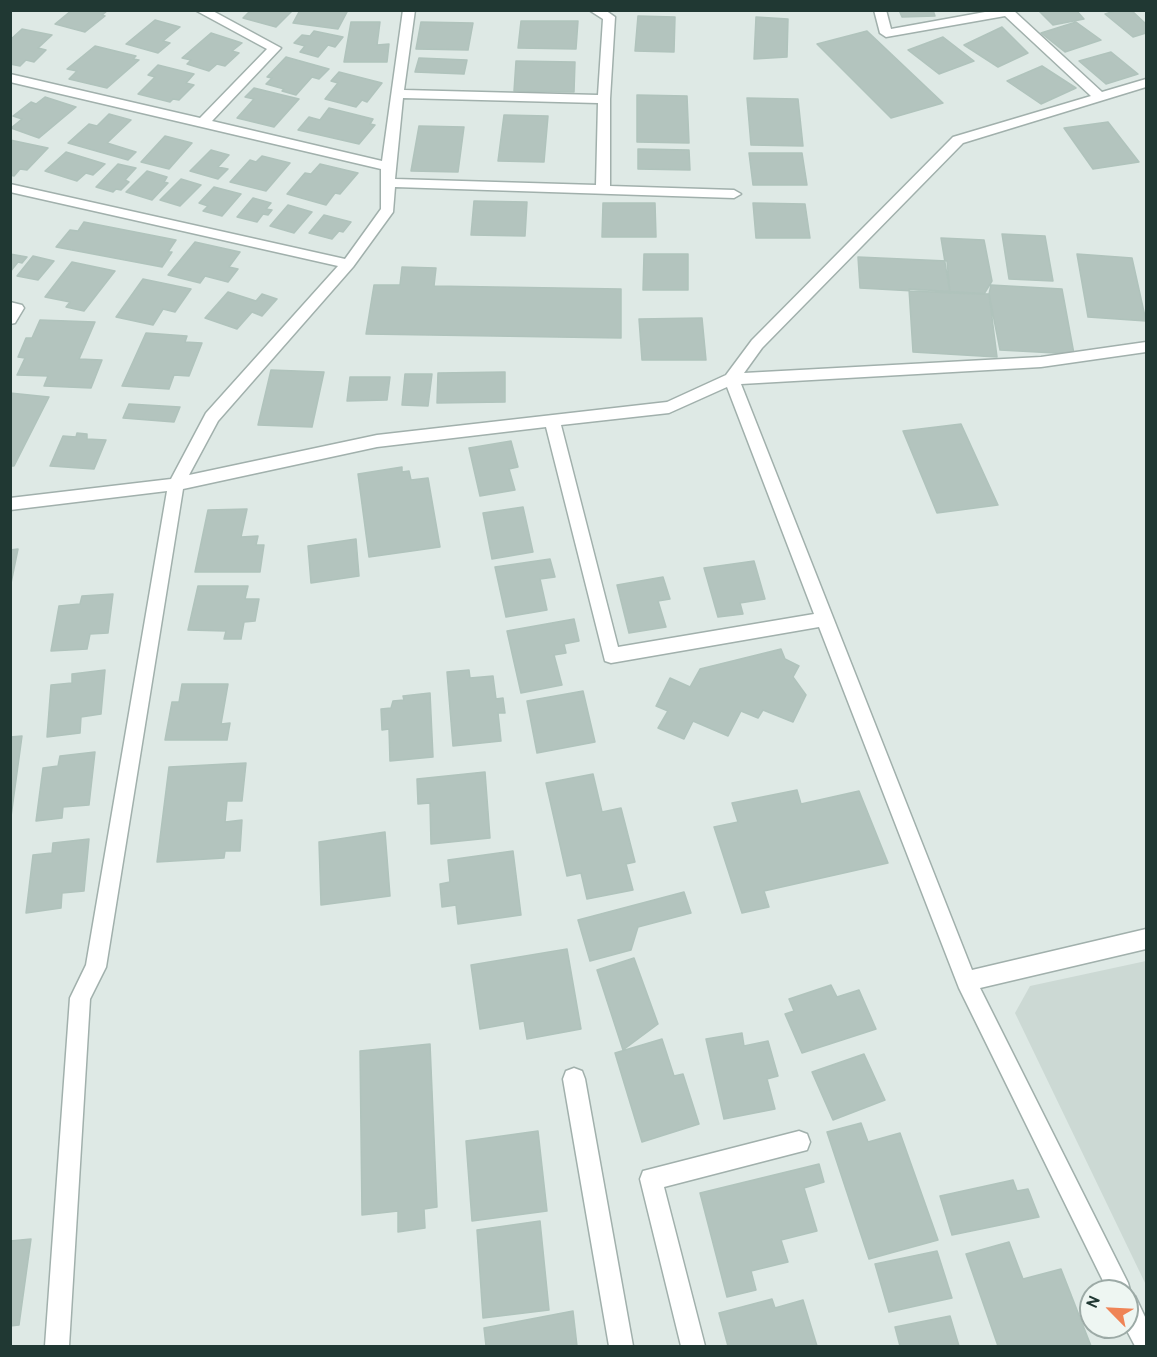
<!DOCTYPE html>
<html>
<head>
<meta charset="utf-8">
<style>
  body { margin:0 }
  #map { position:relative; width:1157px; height:1357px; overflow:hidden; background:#dee9e5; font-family:Overpass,sans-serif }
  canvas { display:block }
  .frame { position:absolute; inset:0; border:12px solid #203833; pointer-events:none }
  .north { position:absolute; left:1079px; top:1279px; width:60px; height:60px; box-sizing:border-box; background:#eef6f2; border:2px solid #9caaa6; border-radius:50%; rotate:294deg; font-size:16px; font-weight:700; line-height:24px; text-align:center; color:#203833 }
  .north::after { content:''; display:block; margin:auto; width:21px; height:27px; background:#ef8456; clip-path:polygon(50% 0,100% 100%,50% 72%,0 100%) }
</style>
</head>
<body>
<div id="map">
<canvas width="1157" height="1357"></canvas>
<div class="frame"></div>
<div class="north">N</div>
</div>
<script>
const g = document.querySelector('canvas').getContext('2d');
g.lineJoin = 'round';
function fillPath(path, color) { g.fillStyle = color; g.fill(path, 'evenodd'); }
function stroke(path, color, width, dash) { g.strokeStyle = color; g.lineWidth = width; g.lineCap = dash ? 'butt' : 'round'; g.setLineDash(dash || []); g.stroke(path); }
fillPath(new Path2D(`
  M1146,961V1285L1015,1013L1030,986Z`), '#ccd9d4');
const building = new Path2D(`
  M72,10H104L107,11L102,15L105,16L85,32L55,24Z
  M251,10H293L276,27L243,18Z
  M300,10H338L347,12L338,29L293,23Z
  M899,10H933L935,16L902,17Z
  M1038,10H1076L1084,19L1053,25Z
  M1118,10H1131L1146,24V33L1133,37L1105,14Z
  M638,16L675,17L674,52L635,51Z
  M756,17L788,19L787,57L754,59Z
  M155,20L180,27L163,41L170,43L158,53L126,44Z
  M521,21H578L576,49L518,48Z
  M351,22H380L377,45L389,44L387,62H344Z
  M421,22L473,23L468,50L416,49Z
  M1076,22L1101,40L1065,52L1041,33Z
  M1002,27L1028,53L998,67L964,45Z
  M22,29L52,35L38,48L46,50L34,62L26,60L20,66L10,64V40Z
  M314,31L343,37L335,47L328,45L318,57L300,52L305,46L294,43L302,35L310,36Z
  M867,31L943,103L891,118L817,44Z
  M211,33L242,43L232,51L239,53L225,66L217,64L209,71L187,64L191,60L182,58Z
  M943,37L974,61L939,74L908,50Z
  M95,46L136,56L133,59L139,60L107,88L69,79L77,71L67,69Z
  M1111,52L1138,74L1106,84L1079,61Z
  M286,57L329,69L319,79L312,77L296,95L282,91L284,89L266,84L272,78L267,77Z
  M419,58L467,60L464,74L415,72Z
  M516,61L575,62L574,92L514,91Z
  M158,65L194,74L186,83L194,85L179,100L173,99L170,102L138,94L155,77L148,75Z
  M1042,66L1076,88L1041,104L1007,81Z
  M339,72L382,83L367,102L362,100L356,107L325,99L338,83L331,81Z
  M254,88L299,99L274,127L237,118L254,99L245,97Z
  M637,95L687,96L689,143L637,142Z
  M45,97L76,107L39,138L11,128L22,119L13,116L31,102L36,104Z
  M747,98L798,99L803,146L751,145Z
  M329,108L373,119L370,124L375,125L359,144L298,130L309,117L320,120Z
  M109,114L131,120L107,143L136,152L128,160L68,143L89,124L97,126Z
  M504,115L548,116L544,162L498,161Z
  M1108,122L1139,162L1093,169L1064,128Z
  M419,126L464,127L458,172L411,171Z
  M165,136L192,143L169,169L141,162Z
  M10,140L48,148L27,170L20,169L14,176L10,175Z
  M638,149L689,150L690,170L638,169Z
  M211,150L229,155L218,167L228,169L218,179L190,171Z
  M66,152L105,164L93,175L86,173L77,181L45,171Z
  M749,153H802L807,185H753Z
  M262,156L290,163L266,191L230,182L250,160L256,162Z
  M118,164L136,168L125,180L129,182L121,190L116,189L113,192L96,187Z
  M320,164L358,173L340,194L335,193L326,205L287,194L305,173L311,174Z
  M147,171L167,177L164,182L168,183L152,200L126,192Z
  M181,179L201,185L180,206L160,200Z
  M214,187L241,194L222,216L203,211L208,206L199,203Z
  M253,198L271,203L266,209L272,210L268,215L263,214L257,222L237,217Z
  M474,201L527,202L525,236L471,235Z
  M603,203H655L656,237H602Z
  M753,203L805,204L810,238H756Z
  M288,205L312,212L294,233L270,226Z
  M324,215L351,222L343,232L339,231L332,239L309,233Z
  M84,222L176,240L168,252H172L162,267L56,247L70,230L78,231Z
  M1002,234L1045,236L1053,281L1009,279Z
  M941,238L984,240L992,281L984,294L950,293Z
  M195,242L240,252L229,267L238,269L228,282L205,276L200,283L168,275Z
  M10,254L27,257L22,263L18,262L10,272Z
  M644,254H688V290H643Z
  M1077,254L1132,258L1146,321L1088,317Z
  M33,256L54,261L38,280L17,276Z
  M858,257L947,261L950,293L860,288Z
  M72,262L115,271L84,311L66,307L70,302L45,297Z
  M402,267L436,268L434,286L621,289V338L366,334L374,285H400Z
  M143,279L191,289L175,312L163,309L153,325L116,317Z
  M991,285L1062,289L1074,354L1000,350L989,294Z
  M909,289L989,294L997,357L913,352Z
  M228,292L256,301L262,294L277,299L262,316L252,312L237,329L205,318Z
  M702,318L706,360H642L639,319Z
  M40,320L95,322L79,359L102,360L91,388L44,386L48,376L17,375L25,358L18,357L26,338H32Z
  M146,333L187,336L185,342L202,343L189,376L174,375L169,389L122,386Z
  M271,370L324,372L312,427L258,425Z
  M505,372V402L437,403L438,373Z
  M405,374H432L428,406L402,405Z
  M350,377H390L387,400L347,401Z
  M10,393L49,397L14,466H10Z
  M129,404L180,407L174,422L123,418Z
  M961,424L998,505L937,513L903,431Z
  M77,433L87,434V439L106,440L94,469L50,466L63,436L76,437Z
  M511,441L518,467L509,469L515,490L480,496L469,448Z
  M402,467V472L409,471L411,480L428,478L440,547L369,557L358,474Z
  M523,507L533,552L492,559L483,513Z
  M247,509L241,537L258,536L256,545H264L260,572H195L208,510Z
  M356,539L359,576L311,583L308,546Z
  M18,549L10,588V550Z
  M550,559L555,577L540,579L547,610L506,617L495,567Z
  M754,561L765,599L740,603L743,614L718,617L704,568Z
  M663,577L670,599L658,601L666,627L629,633L617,585Z
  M198,586H248L245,599H259L255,621L244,622L241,639H224L226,631L188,630Z
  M113,594L108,633L90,634L87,649L51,651L59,606L80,604L82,596Z
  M574,619L579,641L564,644L566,653L554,655L562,685L521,693L507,631Z
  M781,649L785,659L799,666L793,677L806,695L793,722L763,710L758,718L741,711L728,736L693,721L684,739L658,728L668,711L656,706L670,678L690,687L700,669Z
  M105,670L101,714L81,717L80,733L47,737L51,685L72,683V674Z
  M469,670L470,678L493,676L496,699L503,698L505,713H498L501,741L453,746L447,672Z
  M182,684H228L221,724L230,723L227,740H165L172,702H179Z
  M583,691L595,742L537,753L527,701Z
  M430,693L433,757L390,761L389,729L382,730L381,709L391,708L393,701L404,700L403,696Z
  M22,736L10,824V737Z
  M95,752L89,805L63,807L62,818L36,821L43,768L58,766L60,756Z
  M246,763L242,801H227L225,822L242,820L240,851H225L224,858L157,862L169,767Z
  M485,772L490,838L431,844L430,803L418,804L417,779Z
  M593,774L602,812L621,808L635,862L626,864L633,890L587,899L581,873L567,876L546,783Z
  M797,790L801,804L859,791L888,863L764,891L769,907L742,913L714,827L738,822L732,803Z
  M385,832L390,896L321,905L319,842Z
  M89,839L84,891L62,893L61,908L26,913L33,855L52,853L53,843Z
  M513,851L521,915L458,924L456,905L442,907L440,884L450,882L448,860Z
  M684,892L691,913L638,927L631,950L590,961L578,920Z
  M567,949L581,1029L527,1039L524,1021L480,1029L471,965Z
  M634,958L658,1024L623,1050L597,970Z
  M831,985L837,997L859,990L876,1029L802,1053L785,1014L794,1011L789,999Z
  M742,1033L744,1046L768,1041L778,1076L767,1079L775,1109L724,1119L706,1039Z
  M662,1039L674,1076L683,1074L699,1124L642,1142L615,1053Z
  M430,1044L437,1207L424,1209L425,1228L398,1232V1211L362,1215L360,1051Z
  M864,1054L885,1100L833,1120L812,1072Z
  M861,1123L868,1142L900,1133L938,1240L869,1259L827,1132Z
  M538,1131L547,1211L472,1221L466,1141Z
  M819,1164L824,1182L804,1188L817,1231L781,1240L788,1262L751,1271L756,1290L727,1297L700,1193Z
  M1013,1180L1017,1191L1028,1189L1039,1217L952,1235L940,1196Z
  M540,1221L549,1310L483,1318L477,1230Z
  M31,1239L19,1325L10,1326V1241Z
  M1009,1242L1023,1279L1061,1269L1091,1346H998L966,1254Z
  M937,1251L952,1298L889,1312L875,1264Z
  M772,1299L775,1308L803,1300L817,1346H728L719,1313Z
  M573,1311L577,1346H486L484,1328Z
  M950,1316L959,1346H900L895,1327Z`);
fillPath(building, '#b3c4be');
stroke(building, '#b0c3bc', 1.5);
const street = new Path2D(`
  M195,10H211L281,48L212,121L382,161L403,10H415L404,90L598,95L603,19L589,10H605L615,17L610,99V186L734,190L741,194L734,198L395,187L393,212L353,267L218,421L189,475L377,435L667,402L726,375L752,340L953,137L1091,96L1005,16L886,37L880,33L874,10H886L891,29L996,10H1013L1102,92L1146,79V87L963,143L762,348L744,373L1041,357L1146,342V352L1041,367L741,384L972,970L1146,929V949L980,988L1128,1283L1131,1294L1135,1296L1146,1319V1346H1135L1125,1327L1127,1291H1108L959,988L819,627L611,663L605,661L546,427L377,447L183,489L106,967L90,999L69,1346H45L70,998L86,965L167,491L10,510V498L171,479L206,413L338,266L10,192V184L345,259L381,209V169L10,82V74L200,118L267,49ZM403,98L598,103L596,185L395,179ZM727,387L814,614L618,647L561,425L669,413Z
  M10,302L22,305L24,308L15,323L10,324Z
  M574,1068L582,1071L585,1079L633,1346H609L563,1079L566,1071Z
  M799,1131L807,1134L810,1142L807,1150L664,1187L705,1346H681L640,1179L643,1171Z`);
stroke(street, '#a1b0ac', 3);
fillPath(street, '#fff');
</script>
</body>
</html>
